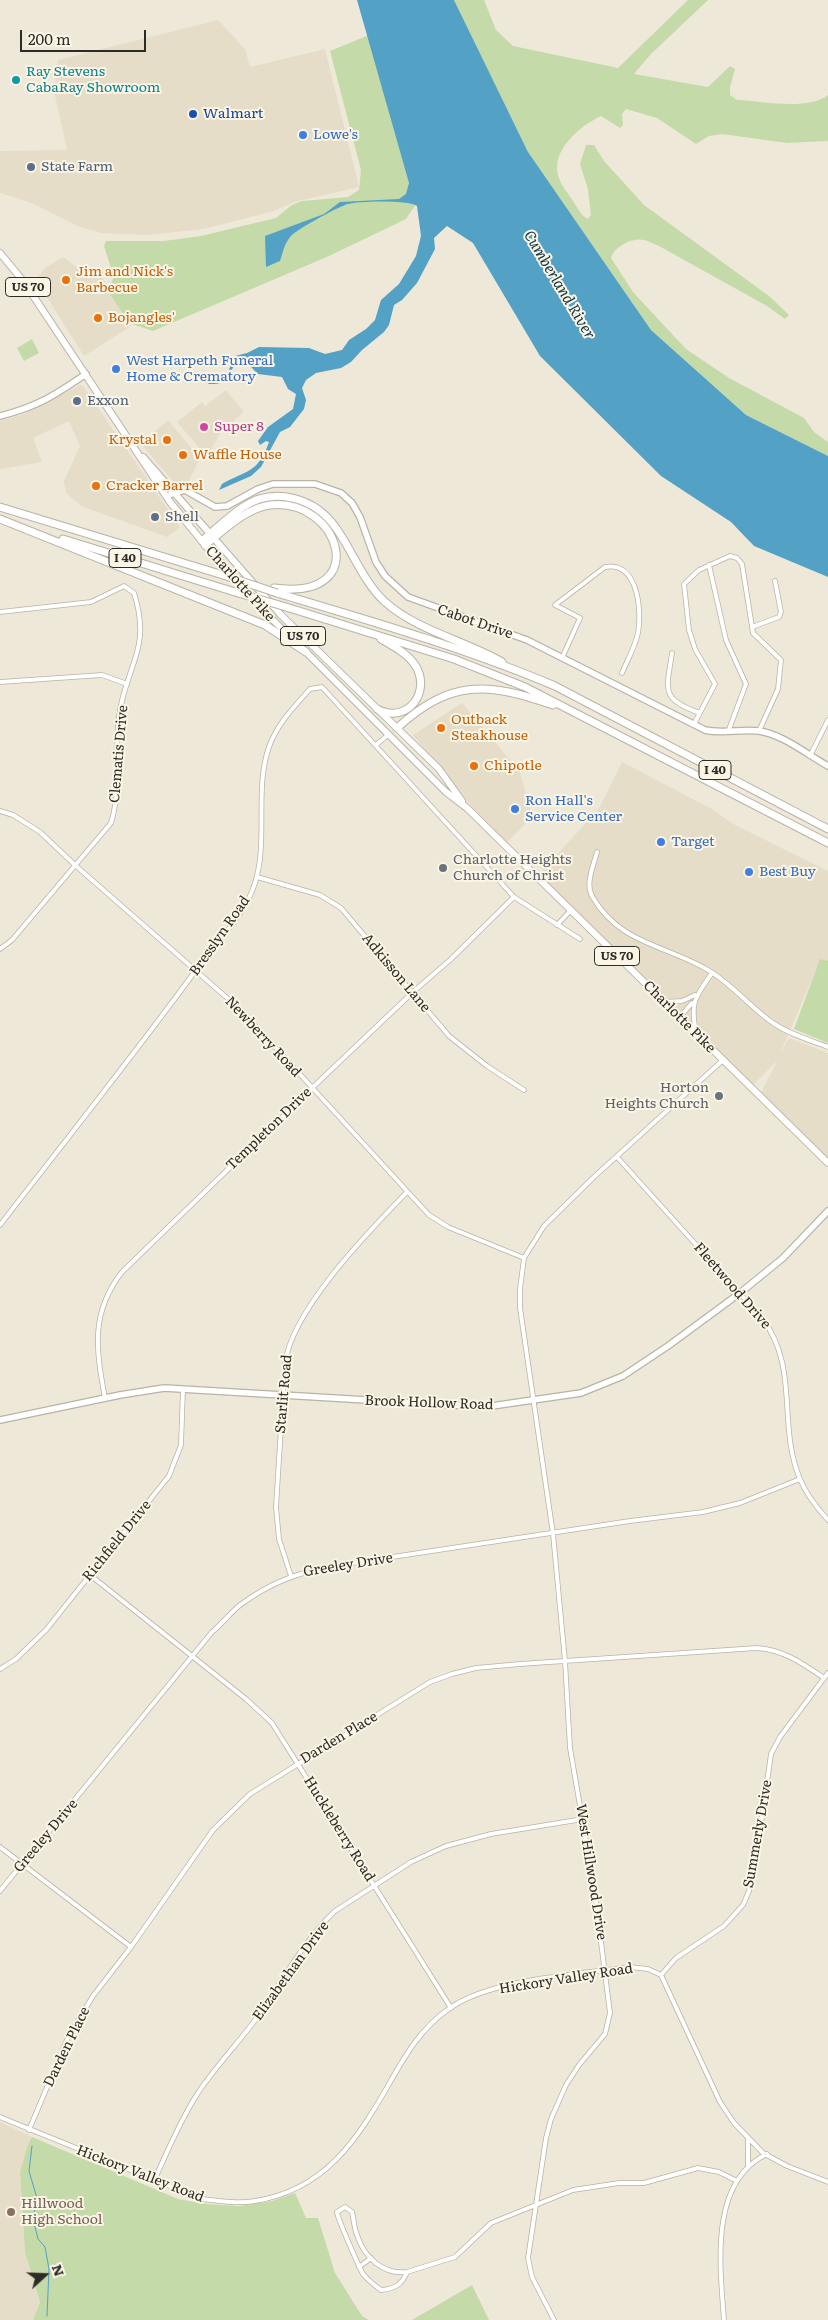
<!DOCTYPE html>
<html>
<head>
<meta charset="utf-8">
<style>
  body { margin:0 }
  #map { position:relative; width:828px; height:2320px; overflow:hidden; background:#eee8d9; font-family:Literata,serif }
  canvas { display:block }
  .north { position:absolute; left:20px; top:2250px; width:50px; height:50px; -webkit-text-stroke:4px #fbf5e6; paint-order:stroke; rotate:70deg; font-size:14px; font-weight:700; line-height:20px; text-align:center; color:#2d2b26 }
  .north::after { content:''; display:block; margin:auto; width:18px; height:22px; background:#2d2b26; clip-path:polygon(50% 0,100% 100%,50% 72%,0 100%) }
  .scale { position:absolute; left:20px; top:30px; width:126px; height:22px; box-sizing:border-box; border:2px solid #2d2b26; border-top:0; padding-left:6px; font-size:15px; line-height:18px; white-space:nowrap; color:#2d2b26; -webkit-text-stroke:4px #fbf5e6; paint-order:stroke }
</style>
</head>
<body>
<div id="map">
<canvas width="828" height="2320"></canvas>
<div class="north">N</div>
<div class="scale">200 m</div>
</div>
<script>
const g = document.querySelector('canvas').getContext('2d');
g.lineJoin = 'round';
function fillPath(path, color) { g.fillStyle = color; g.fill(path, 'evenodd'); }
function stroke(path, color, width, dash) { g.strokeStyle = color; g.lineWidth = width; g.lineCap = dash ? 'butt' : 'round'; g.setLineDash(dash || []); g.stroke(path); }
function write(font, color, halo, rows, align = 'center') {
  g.font = font + ' Literata,serif'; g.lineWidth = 4; g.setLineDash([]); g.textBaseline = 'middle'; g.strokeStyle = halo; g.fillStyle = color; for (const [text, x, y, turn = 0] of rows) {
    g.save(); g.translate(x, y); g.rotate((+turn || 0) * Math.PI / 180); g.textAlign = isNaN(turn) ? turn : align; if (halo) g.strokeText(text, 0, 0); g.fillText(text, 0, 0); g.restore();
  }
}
fillPath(new Path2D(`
  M218,20L245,49L250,67L325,49L359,187L294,202L274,211L204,229L147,235L101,233L80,227L29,202L0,193V151L67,150L54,91L58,60Z
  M63,257L90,277L99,272L106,284L104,286L131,326L84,356L36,280L44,269Z
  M80,385L83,386L180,527L167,537L81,506L66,493L64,481L80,446L69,421L33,438L42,462L0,469V421L22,415Z
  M226,390L244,412L221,432L207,457L177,422L202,402L205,406Z
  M168,420L200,459L187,484L177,486L141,444Z
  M462,703L520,772L532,817L507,842L475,810L413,735Z
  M622,762L712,809L733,824L828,871V963L820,960L779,1056L789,1038L828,1053V1159L761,1093L777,1061L752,1086L539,875L600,807Z
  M0,2122L32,2137L27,2147L20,2172L25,2252L40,2302L33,2320H0Z`), '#e5ddc8');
fillPath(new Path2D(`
  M454,0H484L496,30L513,46L618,68L688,0H708L650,55L634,74L708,87L730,66L735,69L730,87V95L737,100C762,101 808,111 828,95V141L787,143L722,134L709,136L696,144L657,118L626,109L622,114L623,125L620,128L601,116C580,126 549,151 559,178C561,185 567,192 571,198C576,205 581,216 588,219L591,215L588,189L580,164L586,145H594L604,161L644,205L769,296L789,315L785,319L767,306L659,246C654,244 649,241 644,240C632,237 614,247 611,258L633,292L686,349L729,378L804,418L814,432L828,442V456L746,415L651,330L528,152Z
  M369,35L418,201L406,219L329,256L153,331L129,323L107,290L114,277L104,246L106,241H164L201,236L276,218L292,205L302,201L348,197L359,190L361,170L330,51Z
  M32,339L39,353L24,361L17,348Z
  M820,959L828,961V1043L794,1029Z
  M32,2137L178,2199L206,2204L239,2206L272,2201L295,2193L306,2218H318L335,2273L362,2316L369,2320H33L40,2302L25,2252L20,2172L27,2147Z
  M472,2285L489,2320H412Z`), '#c4daa9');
fillPath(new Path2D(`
  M357,0H454L528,152L651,330L746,415L828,456V577L754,546L731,522L661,476L540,356L473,243L447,226L434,238L435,249L417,283L402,300L394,305L389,325L384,332L362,350L351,362L341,368L316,373L306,380L302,388L306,400L304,409L290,427L280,432L261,467L251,476L219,490L222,484C246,470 258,474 269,442L266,441L260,445L258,441L268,427L293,409L296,394L288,389L282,377L258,374L244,360L235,363C229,376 227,385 209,384L201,379L214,381L226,376L235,356L247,353L259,347L309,348L325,354L342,350L349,340L366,329L375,320L381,300L399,284L416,256L421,236L417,206C408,200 359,201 348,204C339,206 296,230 291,236C284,244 283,252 280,261L266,267L265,236L324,214L340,202L399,199L406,194L409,183Z`), '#54a1c6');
stroke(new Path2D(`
  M32,2146L29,2171L37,2198L33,2219L38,2239L45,2247L49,2269L47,2316`), '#54a1c6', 1);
const street = new Path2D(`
  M709,565L726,640L746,684L728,732
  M0,612L91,602L124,586L134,593C152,650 126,665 119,716C114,752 122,787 111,823L12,940L0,949
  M752,627L779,617L781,612L775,581
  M672,653C667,689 659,699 700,713
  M562,658L580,618L555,605L605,567C638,561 642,610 638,633C635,647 627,661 622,673
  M0,682L102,675L127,684
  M694,724L715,684L695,649L689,630L684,584L699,570L730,556L737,558L742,564L753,633L781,660L778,689L759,731
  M376,745L389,734
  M810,756L828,720
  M0,811L13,815L40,832L76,866L242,1011L429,1215L448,1227L524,1258
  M597,852C594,864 585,884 592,896C619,944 666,945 708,970C732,984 750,1007 773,1023C789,1034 809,1040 828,1047
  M257,877L320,895L341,908L449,1036L487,1066L524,1090
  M557,925L571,910
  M664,1002L682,1001L695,995
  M679,1018L692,1003
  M696,1032C690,1002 695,997 712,973
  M617,1157L762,1318C800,1368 777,1425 800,1479C806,1494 817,1508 828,1520
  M0,1225C66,1140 133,1056 196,970C213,947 235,925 248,900C273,853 252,796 269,747C277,724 294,707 310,689L322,687L514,897L580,939
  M105,1398C96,1350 90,1313 122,1272L311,1089L413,992L450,960L514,897
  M90,1575L246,1699L272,1723L451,2008
  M291,1576L279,1539L276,1507L285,1364C291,1311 369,1231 407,1192
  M0,1669L16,1659L46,1630L169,1476L181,1445L183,1389
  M0,1847L131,1947
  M0,1891L212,1632C222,1624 230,1613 240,1605C270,1583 296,1573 333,1566L630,1521L703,1512L740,1503L800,1479
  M661,1975L676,1958L724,1926L743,1905L749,1891L757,1852L771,1754L780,1737L828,1673
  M0,2117L202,2199C219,2201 238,2204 255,2201C325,2190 357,2140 389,2084C406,2054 421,2028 450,2008C492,1979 579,1974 630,1967L648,1969L661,1975L720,2102L734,2123L763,2153L787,2166L828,2182
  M29,2130L69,2035L93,1996L131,1947L213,1830L250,1794L430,1682L452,1674L476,1668L520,1664L757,1648C784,1650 802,1663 824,1678
  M748,2165V2140
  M154,2181C167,2152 179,2123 196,2096C215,2066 241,2041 261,2012C284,1978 305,1939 335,1911L411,1862L446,1846L491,1834L583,1819
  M345,2207L352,2212C354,2220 354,2228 357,2235C364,2257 383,2275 407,2272C402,2285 394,2289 381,2290C374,2285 368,2280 363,2274C359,2267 337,2217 337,2212Z
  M359,2267L371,2258
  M407,2272L455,2257L491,2223L573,2190L619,2183H644L698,2168L719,2172L735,2180
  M554,2320L532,2277L528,2258L546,2138L551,2119L566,2085L579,2065L605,2034L610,2013L594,1887L570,1748L565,1661L553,1534L520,1308V1289L524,1258L544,1226L595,1176L723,1060
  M724,2320C720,2266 709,2181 767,2154`);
const secondary = new Path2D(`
  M0,416C37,407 55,395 86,374
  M166,496L185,490L215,507L227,506L258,489L273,484H315L341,493L352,503L360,517L376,562L385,576L408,597L527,640L705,730C723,734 741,729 759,731C784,735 806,754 828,766
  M0,1420L120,1395L164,1388L485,1407L581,1393L623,1376L668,1346L740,1293L783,1258L828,1211`);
const primary = new Path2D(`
  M0,253L24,282L170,502L205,545L273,620L296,643
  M143,457L281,615L439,769L462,801
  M304,650L446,792L467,808L828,1163`);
const highway = new Path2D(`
  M0,507L223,575
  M0,519L265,625L306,652
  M63,539L235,592
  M202,541C215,530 228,517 243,507C275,486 315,498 336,528C353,552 363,581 384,601C417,631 464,640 502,662
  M205,545C223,531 246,508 270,505C339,497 374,601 274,588
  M277,593C371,621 465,648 555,686L828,829
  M286,607L454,659L525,687L828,843
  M377,709C408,725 432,691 415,665C407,653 393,646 381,639
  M397,728C451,679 487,682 553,705`);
stroke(street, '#b9b3a5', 5.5);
stroke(secondary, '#b9b3a5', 8);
stroke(primary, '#b9b3a5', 8);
stroke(highway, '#b9b3a5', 9);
stroke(street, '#fff', 4);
stroke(secondary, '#fff', 5.5);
stroke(primary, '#fff', 6);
stroke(highway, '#fff', 7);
const highwayBridge = new Path2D(`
  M223,575L277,593
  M235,592L286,607`);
stroke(highwayBridge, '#b9b3a5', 9, []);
stroke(highwayBridge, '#fff', 7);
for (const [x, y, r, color] of [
  [16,80,5,"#0f9aa8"],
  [193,114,5,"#1a4fb4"],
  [303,135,5,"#3f7fe0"],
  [31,167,5,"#5c6f8a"],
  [66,280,5,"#e8710a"],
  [98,318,5,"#e8710a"],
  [116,369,5,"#3f7fe0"],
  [77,401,5,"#5c6f8a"],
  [204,427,5,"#d1479c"],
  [167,440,5,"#e8710a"],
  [183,455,5,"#e8710a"],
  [96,486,5,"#e8710a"],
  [155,517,5,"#5c6f8a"],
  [441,728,5,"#e8710a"],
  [474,766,5,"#e8710a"],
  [515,809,5,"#3f7fe0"],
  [661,842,5,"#3f7fe0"],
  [443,868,5,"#6b7280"],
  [749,872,5,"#3f7fe0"],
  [719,1096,5,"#6b7280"],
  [11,2212,5,"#8d6e63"]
]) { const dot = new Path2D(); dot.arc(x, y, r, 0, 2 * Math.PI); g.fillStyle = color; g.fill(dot); stroke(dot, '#fbf5e6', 2); }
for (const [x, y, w] of [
  [28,287,45],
  [125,558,32],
  [303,636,45],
  [715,770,32],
  [617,956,45]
]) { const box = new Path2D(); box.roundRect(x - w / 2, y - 9.5, w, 19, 4); g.fillStyle = '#fbf5e6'; g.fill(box); stroke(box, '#2d2b26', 1); }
write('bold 12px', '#2d2b26', null, [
  ["US 70",28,287],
  ["I 40",125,558],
  ["US 70",303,636],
  ["I 40",715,770],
  ["US 70",617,956]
]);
write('14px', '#0d838f', '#fbf5e6', [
  ["Ray Stevens",26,72],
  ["CabaRay Showroom",26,88]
], 'left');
write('14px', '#164399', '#fbf5e6', [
  ["Walmart",203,114]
], 'left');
write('14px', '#366cbe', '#fbf5e6', [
  ["Lowe's",313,135],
  ["West Harpeth Funeral",126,361],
  ["Home & Crematory",126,377],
  ["Ron Hall's",525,801],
  ["Service Center",525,817],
  ["Target",671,842],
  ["Best Buy",759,872]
], 'left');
write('14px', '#4e5e75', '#fbf5e6', [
  ["State Farm",41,167],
  ["Exxon",87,401],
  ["Shell",165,517]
], 'left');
write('14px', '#c56008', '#fbf5e6', [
  ["Jim and Nick's",76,272],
  ["Barbecue",76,288],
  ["Bojangles'",108,318],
  ["Krystal",157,440,"right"],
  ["Waffle House",193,455],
  ["Cracker Barrel",106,486],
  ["Outback",451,720],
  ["Steakhouse",451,736],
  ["Chipotle",484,766]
], 'left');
write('14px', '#b23c85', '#fbf5e6', [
  ["Super 8",214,427]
], 'left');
write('14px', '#2d2b26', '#fbf5e6', [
  ["Charlotte Pike",240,584,48],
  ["Cabot Drive",475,622,19],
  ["Clematis Drive",119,754,-85],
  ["Bresslyn Road",220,936,-55],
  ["Adkisson Lane",396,973,50],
  ["Charlotte Pike",679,1017,45],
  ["Newberry Road",263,1037,47],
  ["Templeton Drive",269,1129,-44],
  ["Fleetwood Drive",732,1286,49],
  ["Starlit Road",284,1394,-85],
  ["Brook Hollow Road",429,1403,2],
  ["Richfield Drive",117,1541,-51],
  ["Greeley Drive",348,1565,-9],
  ["Darden Place",339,1738,-31],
  ["Huckleberry Road",339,1829,58],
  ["Summerly Drive",758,1834,-80],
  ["Greeley Drive",46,1836,-50],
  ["West Hillwood Drive",591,1872,81],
  ["Elizabethan Drive",291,1971,-54],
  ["Hickory Valley Road",566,1979,-9],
  ["Darden Place",67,2047,-64],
  ["Hickory Valley Road",140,2174,21]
]);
write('14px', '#5b616d', '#fbf5e6', [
  ["Charlotte Heights",453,860],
  ["Church of Christ",453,876],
  ["Horton",709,1088,"right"],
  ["Heights Church",709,1104,"right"]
], 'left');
write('14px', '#785e54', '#fbf5e6', [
  ["Hillwood",21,2204],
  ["High School",21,2220]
], 'left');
write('italic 15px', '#123646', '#fbf5e6', [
  ["Cumberland River",559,285,59]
]);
</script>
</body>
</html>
